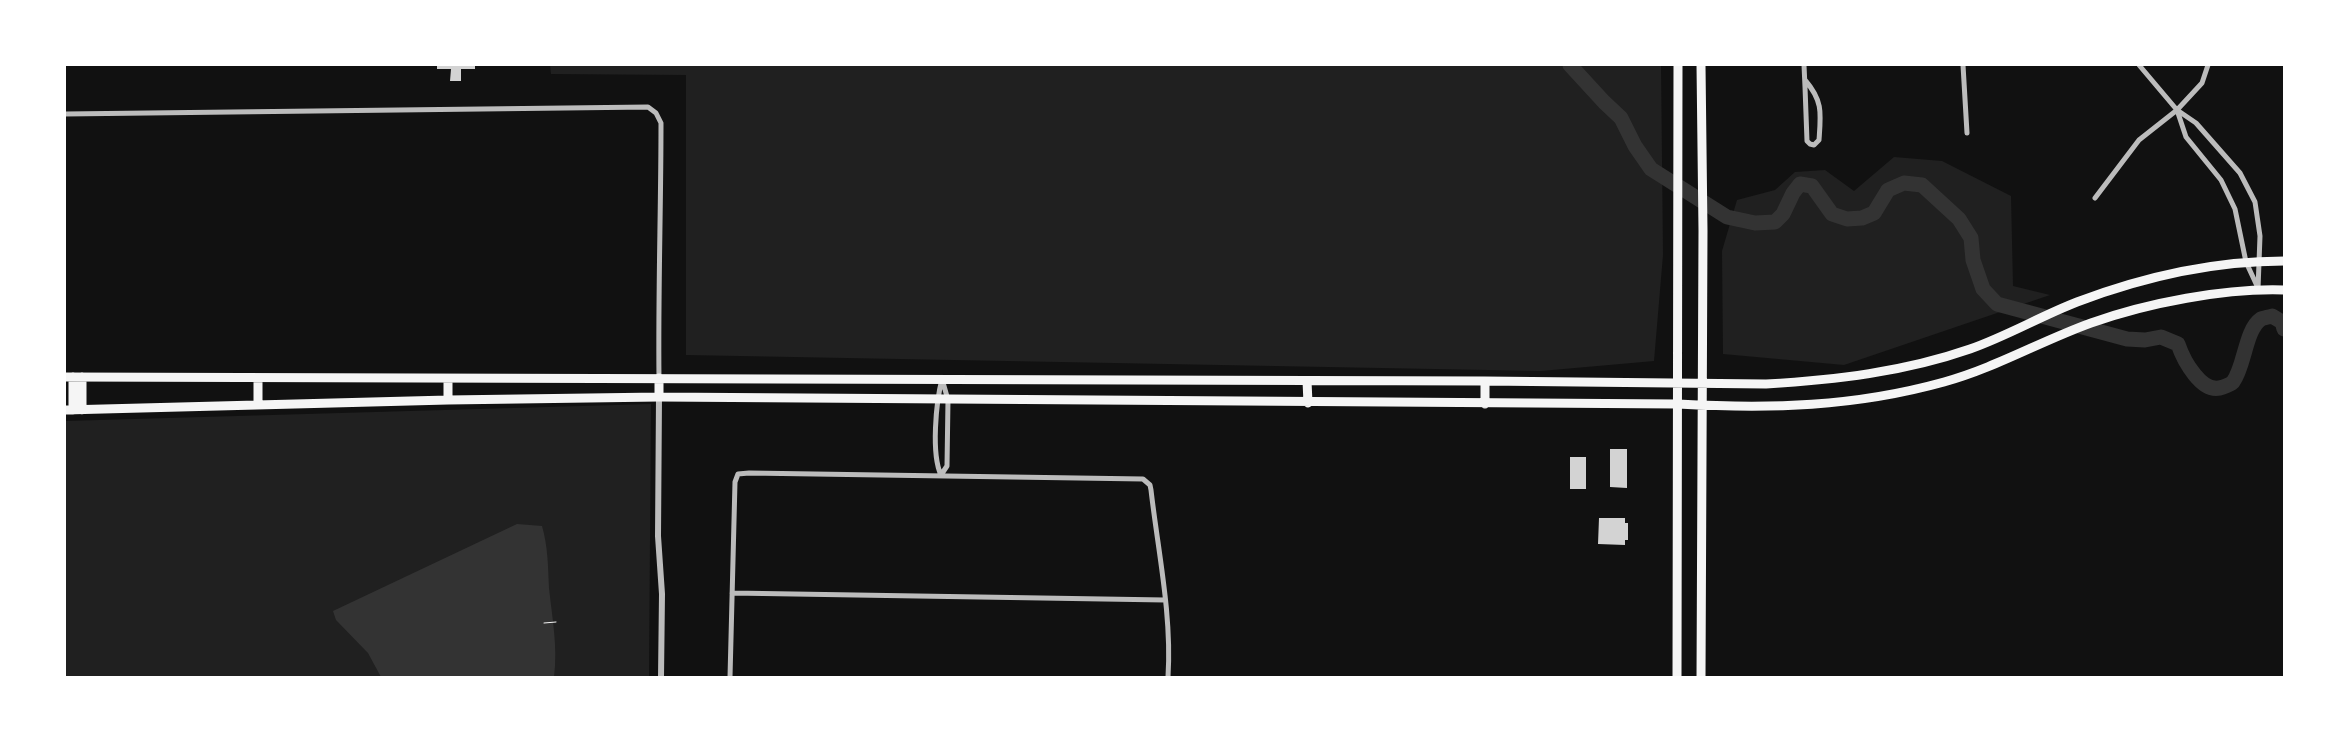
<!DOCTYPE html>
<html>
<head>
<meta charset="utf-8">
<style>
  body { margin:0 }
  #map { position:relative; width:2349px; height:742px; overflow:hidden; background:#111; font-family:"Open Sans",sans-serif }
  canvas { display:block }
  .frame { position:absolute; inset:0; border:66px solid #fff; pointer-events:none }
</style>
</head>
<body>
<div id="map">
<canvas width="2349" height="742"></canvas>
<div class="frame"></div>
</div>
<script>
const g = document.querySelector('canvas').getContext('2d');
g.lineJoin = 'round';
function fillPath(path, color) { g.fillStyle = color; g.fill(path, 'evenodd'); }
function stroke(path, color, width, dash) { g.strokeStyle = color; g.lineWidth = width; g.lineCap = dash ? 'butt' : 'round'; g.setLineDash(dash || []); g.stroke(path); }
fillPath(new Path2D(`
  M550,65H1661L1663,255L1654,361L1541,371L686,355V75L551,74Z
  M1894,157L1942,161L2011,196L2013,286L2050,295L1844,365L1723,354L1722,251L1737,200L1775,190L1795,172L1825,170L1854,191Z
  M651,404L649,677H65V421Z`), '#202020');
fillPath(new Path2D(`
  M517,524L542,526C548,547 548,566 549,588C552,617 558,647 554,677H381L368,653L336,620L333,611Z`), '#333');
stroke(new Path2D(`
  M1570,65L1604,102L1621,118L1635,146L1651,169L1727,217L1755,223L1775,222L1783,214L1793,193L1800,184L1812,186L1832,214L1847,219L1862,218L1874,213L1888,190L1904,183L1922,185L1959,219L1971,238L1973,260L1983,289L1997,304L2127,339L2145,340L2161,337L2178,344C2183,359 2202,396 2223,387C2226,386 2230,385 2233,382C2245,366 2245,330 2261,319C2263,318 2269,317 2272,316L2282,322L2284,329`), '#333', 15);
fillPath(new Path2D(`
  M437,65H475V69H461V81H450L451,69H437Z
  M1610,449H1627V488L1610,487Z
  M1570,457H1586V489H1570Z
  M1599,518H1625V523H1628V540H1625V545L1598,544Z`), '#d3d3d3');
stroke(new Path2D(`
  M544,623L556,622`), '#f5f5f5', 1);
stroke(new Path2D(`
  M1804,65L1805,87L1807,141L1810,144L1814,145L1819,140C1821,113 1823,101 1805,80
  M1963,65L1967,133
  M2139,65L2177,110L2196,123L2240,173L2255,202L2260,236L2258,289
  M2177,110L2186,137L2221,180L2235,209L2246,262L2258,288
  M65,114L648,107L656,113L661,123C661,208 658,293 659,378
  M2095,198L2139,140L2177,110L2202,83L2208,65
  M942,379L948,400L947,466L941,475C931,454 936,402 942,379Z
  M732,593L1165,600
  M730,677L735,482L738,474L749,473L1143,479L1150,485L1151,490C1158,551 1172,615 1168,677`), '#bcbcbc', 5);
stroke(new Path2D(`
  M659,397L658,536L662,594L661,677`), '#bcbcbc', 6);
stroke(new Path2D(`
  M1701,65L1703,231L1701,677
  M65,377L1485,381L1766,384C1835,380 1904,372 1970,349C2007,336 2041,316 2077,302C2143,277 2214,261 2284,261
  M82,377V410
  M659,378V397
  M448,379V400
  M1307,381L1308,403
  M258,404V378
  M1485,404V381
  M65,410L448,400L659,397L1678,404C1770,409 1854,407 1944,382C1995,368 2041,341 2091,323C2147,303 2225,288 2284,290
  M73,410V377
  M1677,677L1678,65`), '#f5f5f5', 9);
</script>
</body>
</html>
